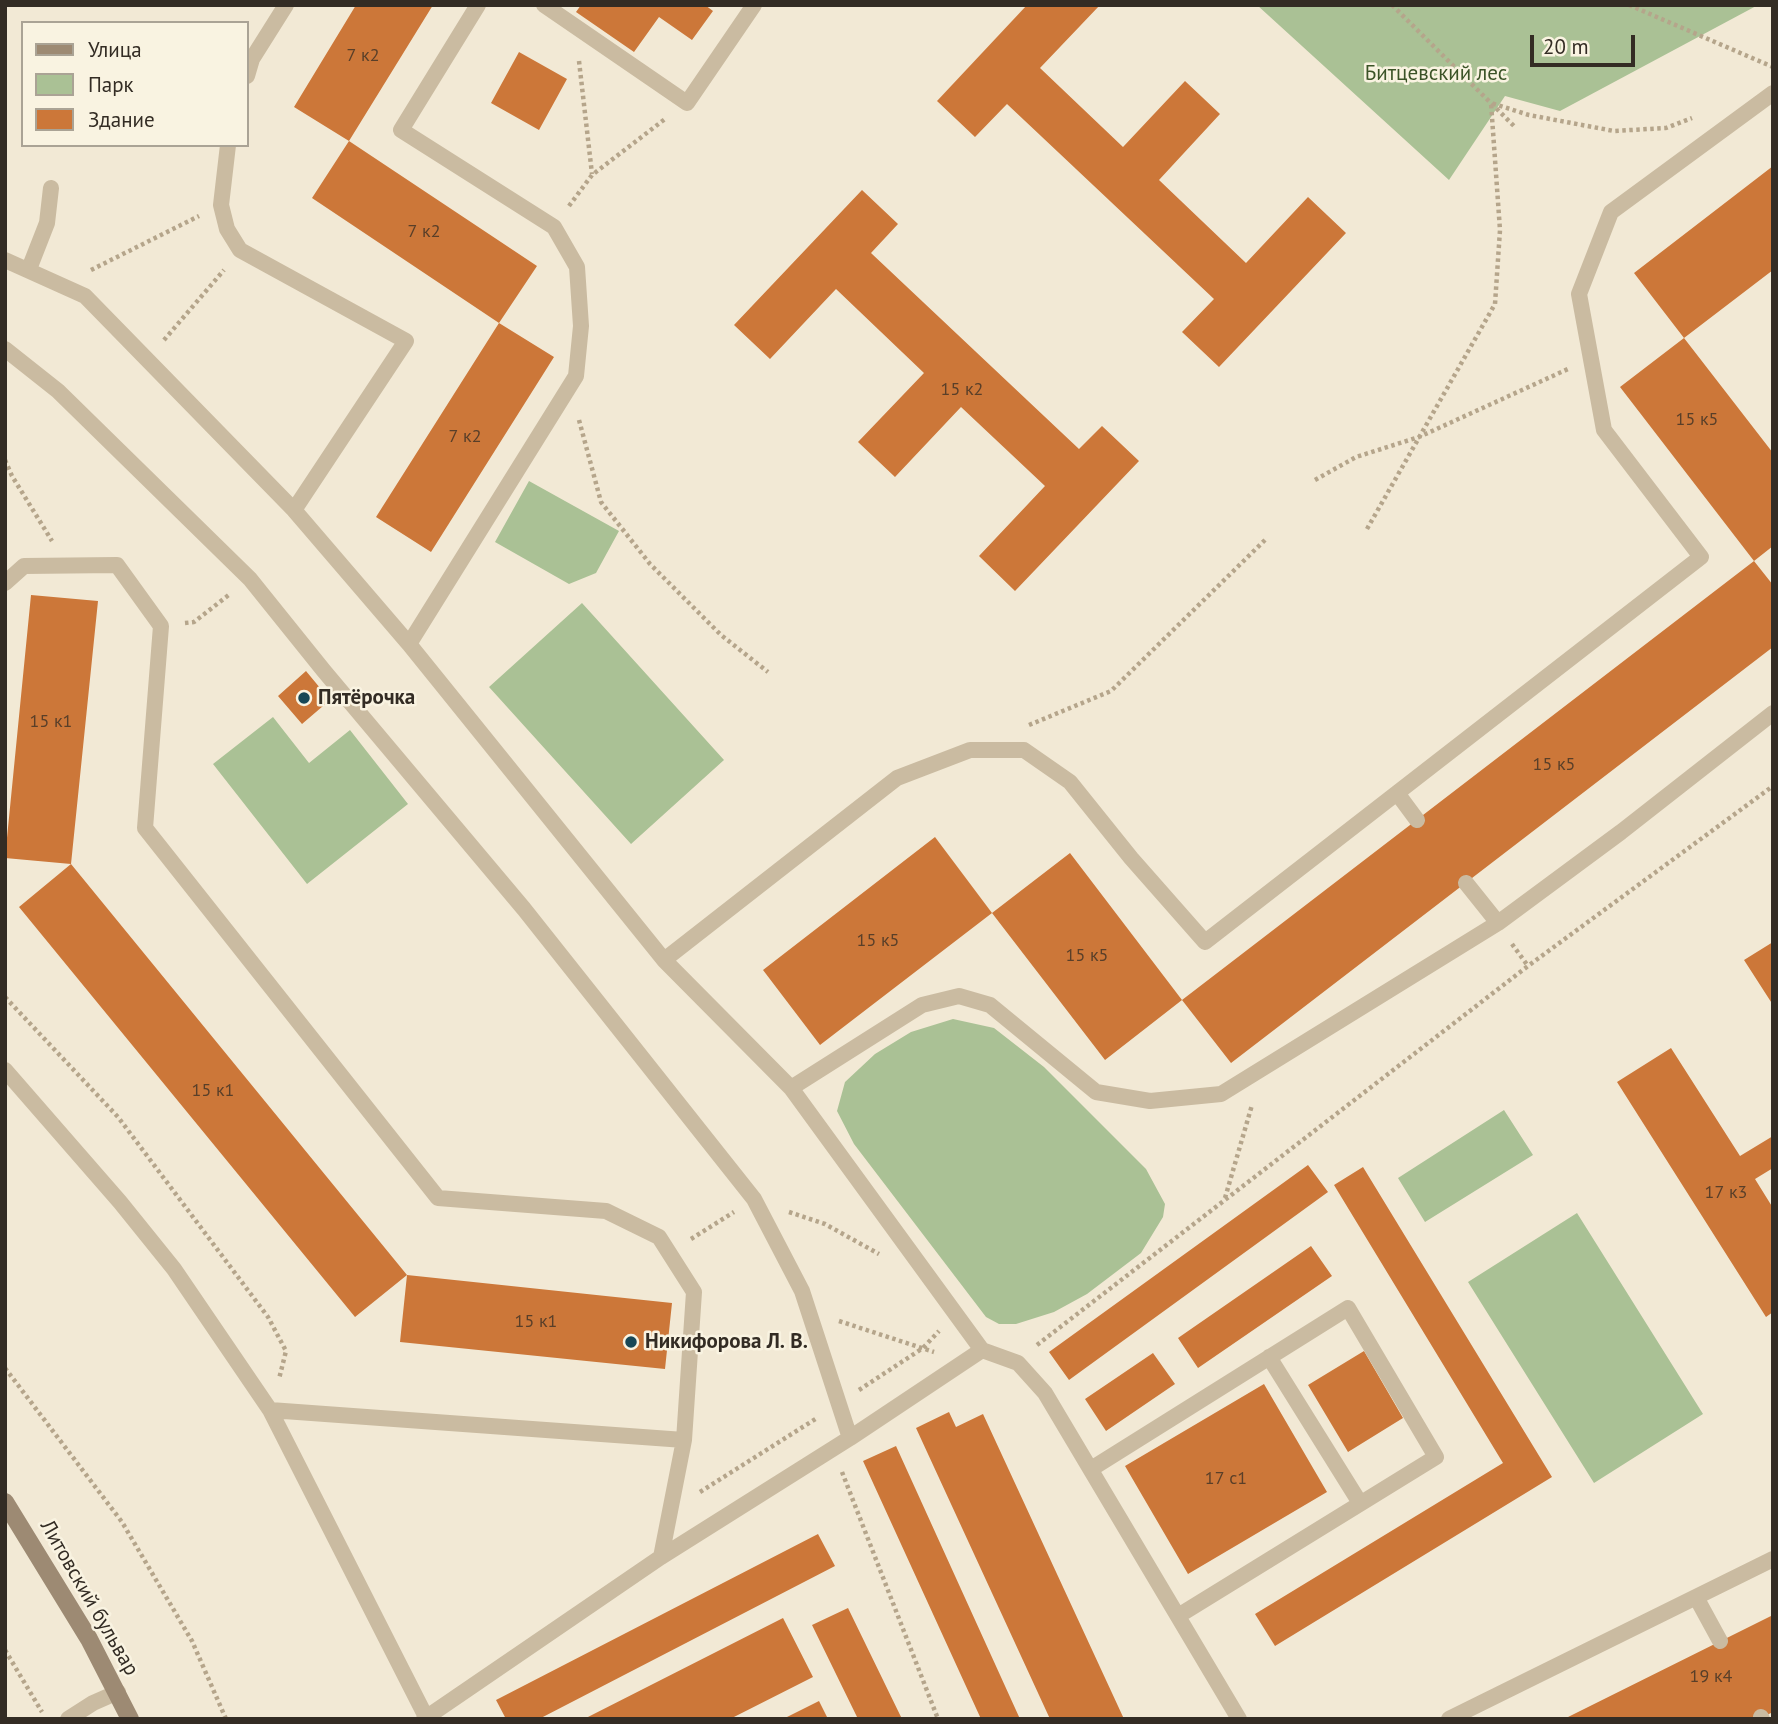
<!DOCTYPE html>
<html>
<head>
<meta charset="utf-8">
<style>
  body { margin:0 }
  #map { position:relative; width:1778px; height:1724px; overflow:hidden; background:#f2e9d5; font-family:"PT Sans",sans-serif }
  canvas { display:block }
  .frame { position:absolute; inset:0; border:7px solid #332c24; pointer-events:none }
  .legend { position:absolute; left:21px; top:21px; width:228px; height:126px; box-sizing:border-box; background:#f9f3e1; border:2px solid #aaa395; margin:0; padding:9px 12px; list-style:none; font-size:21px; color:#332c24 }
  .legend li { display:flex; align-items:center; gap:14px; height:35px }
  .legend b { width:35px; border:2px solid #aaa395 }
  .scale { position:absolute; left:1530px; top:35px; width:105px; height:32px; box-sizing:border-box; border:4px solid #332c24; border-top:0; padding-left:9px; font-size:21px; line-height:24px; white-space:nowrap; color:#332c24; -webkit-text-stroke:5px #f9f3e1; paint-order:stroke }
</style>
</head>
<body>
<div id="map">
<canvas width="1778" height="1724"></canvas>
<div class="frame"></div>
<ul class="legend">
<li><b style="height:9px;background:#9d8a73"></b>Улица</li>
<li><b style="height:19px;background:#aac195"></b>Парк</li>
<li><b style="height:19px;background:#cc7739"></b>Здание</li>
</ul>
<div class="scale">20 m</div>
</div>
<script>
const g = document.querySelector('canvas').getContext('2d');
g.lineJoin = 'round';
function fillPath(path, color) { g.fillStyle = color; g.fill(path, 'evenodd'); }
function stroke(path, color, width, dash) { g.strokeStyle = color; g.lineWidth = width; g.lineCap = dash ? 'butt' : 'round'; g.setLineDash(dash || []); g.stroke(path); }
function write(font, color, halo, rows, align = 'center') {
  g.font = font + ' "PT Sans",sans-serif'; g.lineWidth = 5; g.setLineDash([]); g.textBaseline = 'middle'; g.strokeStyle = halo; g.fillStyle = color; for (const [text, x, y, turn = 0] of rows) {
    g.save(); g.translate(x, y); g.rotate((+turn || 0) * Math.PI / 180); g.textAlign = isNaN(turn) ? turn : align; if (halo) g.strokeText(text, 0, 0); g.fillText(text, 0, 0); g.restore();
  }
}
fillPath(new Path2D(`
  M1257,5H1758L1560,111L1505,96L1449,180Z
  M529,481L619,531L596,573L569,584L495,542Z
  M582,603L724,760L631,844L489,687Z
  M273,717L309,763L350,730L408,804L307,884L213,764Z
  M953,1019L994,1028L1044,1067L1146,1169L1165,1204L1163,1217L1141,1253L1087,1294L1054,1312L1016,1324H999L986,1317L854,1144L837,1111L845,1082L875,1054L911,1032Z
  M1504,1110L1533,1155L1425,1222L1398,1178Z
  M1577,1213L1703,1414L1594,1483L1468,1282Z`), '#aac195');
fillPath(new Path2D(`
  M356,5H433L349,141L294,107Z
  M581,5H705L713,11L692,40L659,17L634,52L576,12Z
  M1027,5H1100L1040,68L1123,147L1185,81L1220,114L1159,180L1246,263L1308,197L1346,233L1219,367L1182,332L1214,299L1007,104L975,137L937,101Z
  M519,52L567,79L539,130L491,103Z
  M349,141L537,266L499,323L312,198Z
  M1773,166V270L1684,338L1773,453V546L1754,561L1773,585V647L1231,1063L1182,1000L1754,561L1620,387L1684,338L1634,273Z
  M862,190L898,224L871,253L1079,449L1102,426L1139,461L1015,591L979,556L1045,486L961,407L895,477L858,442L924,373L836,289L770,359L734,325Z
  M499,323L554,357L431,552L376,517Z
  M31,595L98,601L71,864L5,858Z
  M306,671L330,700L302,724L278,696Z
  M935,837L992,913L820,1045L763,970Z
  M1070,853L1182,1000L1105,1060L992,913Z
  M71,864L407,1275L672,1303L665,1369L400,1342L407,1275L355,1317L19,907Z
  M1773,942V1005L1744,960Z
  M1671,1048L1740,1156L1773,1136V1168L1755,1179L1773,1208V1312L1766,1317L1617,1082Z
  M1308,1165L1328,1192L1069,1380L1049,1352Z
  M1363,1167L1552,1477L1275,1646L1255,1614L1503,1463L1334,1185Z
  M1311,1246L1332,1276L1198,1368L1178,1338Z
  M1364,1351L1403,1418L1348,1452L1308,1385Z
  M1153,1353L1175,1384L1106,1431L1085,1399Z
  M1264,1384L1327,1492L1188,1574L1125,1466Z
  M949,1412L956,1427L983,1414L1124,1719H1050L916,1428Z
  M896,1446L1020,1719H981L863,1461Z
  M818,1534L835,1566L539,1719H506L496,1700Z
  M848,1608L902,1719H858L812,1625Z
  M1773,1615V1712L1759,1719H1564Z
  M783,1618L813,1677L730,1719H584Z
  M819,1701L828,1719H783Z`), '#cc7739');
stroke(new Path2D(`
  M1392,5L1516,128
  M1629,5L1773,67
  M579,61L592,174
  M569,206L592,175L665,119
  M91,270L199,216
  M164,340L224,270
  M579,420L601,502L650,564L721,635L768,672
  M5,460L12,476L52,541
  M1315,480L1356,457L1419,437L1568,369
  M1367,529L1495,304L1500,230L1491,103L1529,115L1614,131L1666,128L1692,118
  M185,623L194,622L230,594
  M1029,725L1111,691L1265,540
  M1512,944L1528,966
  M5,997L118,1117L268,1317L286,1351L279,1379
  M1225,1198L1252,1105
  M789,1212L825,1224L879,1254
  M691,1239L734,1212
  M839,1321L934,1352
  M1037,1345L1528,966L1773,786
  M5,1368L122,1522L192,1641L226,1719
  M859,1390L923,1348L939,1331
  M842,1472L938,1719
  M700,1492L817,1418
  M5,1650L42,1712`), '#b5a58b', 4.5, [3.5, 3.5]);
stroke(new Path2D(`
  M544,5L687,103L754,5
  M247,76L252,59L286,5
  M228,145L221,205L227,229L240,250L406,341L294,510
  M5,260L85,296L294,510L409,644L664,960L791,1088L982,1350L1018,1363L1045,1393L1239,1719
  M29,269L47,223L51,188
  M5,349L58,391L250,579L324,671L524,909L754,1199L802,1291L850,1438
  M5,583L24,566L117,565L161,626L145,828L438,1198L606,1211L659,1237L694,1292L684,1440L661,1557
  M409,644L576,376L581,326L577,267L554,227L401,130L478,5
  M1397,793L1417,820
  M1466,883L1498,923
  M664,960L897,778L970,750H1024L1070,782L1131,858L1205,942L1701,557L1604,430L1579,294L1611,212L1773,93
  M5,1070L120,1202L174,1269L270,1410L427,1719
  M791,1088L922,1005L959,996L990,1005L1096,1092L1150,1101L1221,1094L1498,923L1621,832L1773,713
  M1269,1357L1360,1503
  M270,1410L684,1440
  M1091,1469L1348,1308L1436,1457L1178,1616
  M1696,1597L1720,1641
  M1761,1717L1762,1719
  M68,1719L93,1703L118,1692
  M424,1719L661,1557L850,1438L982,1350
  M1449,1719L1773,1559`), '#cabba1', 16);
stroke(new Path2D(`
  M5,1502L89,1639L130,1719`), '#9d8a73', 18);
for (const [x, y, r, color] of [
  [304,698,7,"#184756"],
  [631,1342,7,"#184756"]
]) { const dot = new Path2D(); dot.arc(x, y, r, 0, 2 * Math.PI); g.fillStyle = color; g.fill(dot); stroke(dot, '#f9f3e1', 2.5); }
write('18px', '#593f29', null, [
  ["7 к2",363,56],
  ["7 к2",424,232],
  ["15 к2",962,390],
  ["15 к5",1697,420],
  ["7 к2",465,437],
  ["15 к1",51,722],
  ["15 к5",1554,765],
  ["15 к5",878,941],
  ["15 к5",1087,956],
  ["15 к1",213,1091],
  ["17 к3",1726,1193],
  ["15 к1",536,1322],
  ["17 с1",1226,1479],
  ["19 к4",1711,1677]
]);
write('21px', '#3b5327', '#f9f3e1', [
  ["Битцевский лес",1436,74]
]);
write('bold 21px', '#332c24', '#f9f3e1', [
  ["Пятёрочка",318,698],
  ["Никифорова Л. В.",645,1342]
], 'left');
write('21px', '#332c24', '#f9f3e1', [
  ["Литовский бульвар",89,1598,60]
]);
</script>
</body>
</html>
